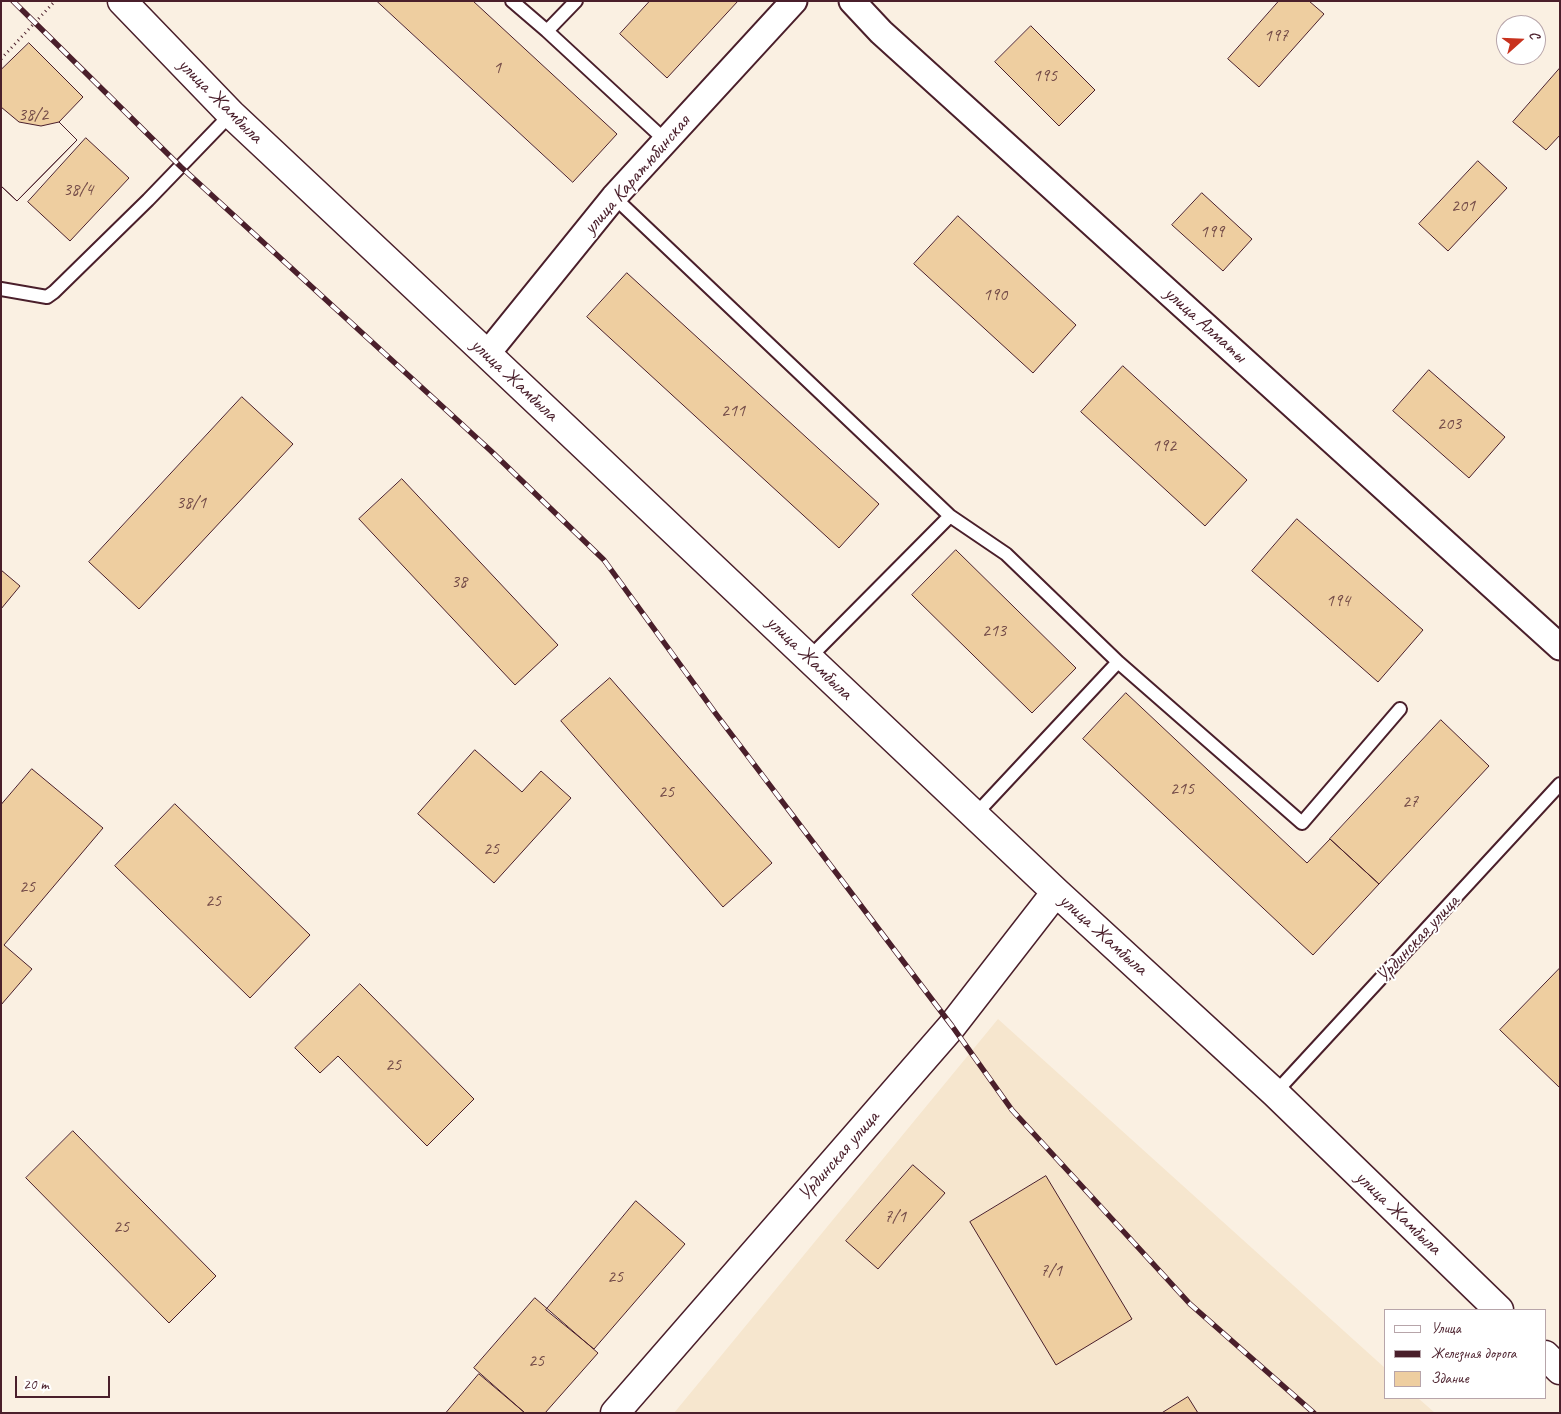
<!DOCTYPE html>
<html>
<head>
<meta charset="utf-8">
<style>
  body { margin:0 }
  #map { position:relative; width:1561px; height:1414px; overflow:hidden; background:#faf0e2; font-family:Caveat,sans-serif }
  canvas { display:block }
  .frame { position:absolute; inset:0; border:2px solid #4a1f2b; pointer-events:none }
  .legend { position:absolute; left:1384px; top:1309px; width:162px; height:90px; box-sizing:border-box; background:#fff; border:1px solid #b7a5aa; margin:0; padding:6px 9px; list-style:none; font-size:15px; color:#4a1f2b }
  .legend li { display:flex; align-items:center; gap:10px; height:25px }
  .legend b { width:25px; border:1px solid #b7a5aa }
  .north { position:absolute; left:1496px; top:15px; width:50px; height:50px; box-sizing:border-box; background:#fff; border:1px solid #b7a5aa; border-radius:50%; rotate:70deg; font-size:14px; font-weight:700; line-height:20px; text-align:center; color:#4a1f2b }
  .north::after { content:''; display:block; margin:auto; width:18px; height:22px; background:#c8321e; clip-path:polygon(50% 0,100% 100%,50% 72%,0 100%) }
  .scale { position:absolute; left:15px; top:1376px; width:95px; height:22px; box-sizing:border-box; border:2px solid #4a1f2b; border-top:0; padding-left:6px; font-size:15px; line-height:18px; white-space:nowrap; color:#4a1f2b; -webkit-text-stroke:4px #fff; paint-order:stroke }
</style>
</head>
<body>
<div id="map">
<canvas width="1561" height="1414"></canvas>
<div class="frame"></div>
<ul class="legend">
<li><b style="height:6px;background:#fff"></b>Улица</li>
<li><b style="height:6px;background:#4a1f2b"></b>Железная дорога</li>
<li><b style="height:14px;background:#eecea0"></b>Здание</li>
</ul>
<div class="north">С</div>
<div class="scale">20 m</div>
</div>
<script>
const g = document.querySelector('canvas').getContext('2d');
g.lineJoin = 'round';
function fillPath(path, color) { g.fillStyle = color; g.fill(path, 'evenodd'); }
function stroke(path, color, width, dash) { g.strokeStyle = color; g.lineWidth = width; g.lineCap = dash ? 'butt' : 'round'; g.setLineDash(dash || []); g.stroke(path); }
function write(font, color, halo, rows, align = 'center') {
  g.font = font + ' Caveat,sans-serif'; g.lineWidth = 4; g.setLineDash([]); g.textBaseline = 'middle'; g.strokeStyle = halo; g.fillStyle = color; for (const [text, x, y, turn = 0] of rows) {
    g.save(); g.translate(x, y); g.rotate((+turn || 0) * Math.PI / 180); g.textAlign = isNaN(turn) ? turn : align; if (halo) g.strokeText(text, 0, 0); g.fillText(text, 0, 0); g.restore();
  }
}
fillPath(new Path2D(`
  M998,1019L1385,1368V1398H1418L1435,1413H674Z`), '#f6e6ce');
const building = new Path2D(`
  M377,1H473L617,134L573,182Z
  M650,1H738L667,78L620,34Z
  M1279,1H1309L1324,14L1259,87L1228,59Z
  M1031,26L1095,90L1059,126L995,62Z
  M29,43L83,97L59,122L77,140L17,201L1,186V70Z
  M1560,68V135L1546,150L1513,122Z
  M1,107L19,122L41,126L59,122L77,140L17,201L1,186Z
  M86,138L129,178L70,241L28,202Z
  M1478,161L1507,188L1448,251L1419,224Z
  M1202,193L1252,239L1223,271L1172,225Z
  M958,216L1076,325L1033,373L914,264Z
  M627,273L879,504L839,548L587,317Z
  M1123,366L1247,480L1205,526L1081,412Z
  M1429,370L1505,437L1469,478L1393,411Z
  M242,397L293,444L139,609L89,562Z
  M402,479L558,645L515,685L359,519Z
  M1297,519L1423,630L1378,682L1252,571Z
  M956,550L1076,668L1032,713L912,595Z
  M1,570L20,586L1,609Z
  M610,678L772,863L723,907L561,721Z
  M1126,693L1307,863L1330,839L1379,884L1313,955L1083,739Z
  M1441,720L1489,766L1379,884L1330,839Z
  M475,750L522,792L541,771L571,798L494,883L418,814Z
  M32,769L103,828L4,945L32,969L1,1005V805Z
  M175,804L310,935L250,998L115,866Z
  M1560,968V1088L1500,1030Z
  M360,984L474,1099L427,1146L338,1056L320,1073L295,1048Z
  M73,1131L216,1276L169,1323L26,1178Z
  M913,1165L945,1193L878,1269L846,1241Z
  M1046,1176L1132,1319L1056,1365L970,1222Z
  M636,1201L685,1244L594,1349L546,1310Z
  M535,1298L598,1353L545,1413H525L474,1368Z
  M479,1374L525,1413H446Z
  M1188,1397L1198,1413H1162Z`);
fillPath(building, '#eecea0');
stroke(building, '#4a1f2b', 1);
const service = new Path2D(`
  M512,1L547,31L576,1
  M547,31L666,141
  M614,197L950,516L809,658
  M1,289L47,297L54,292L148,200L231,114
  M950,516L1006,554L1118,662
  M974,816L1118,662L1302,823L1400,709
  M1275,1093L1560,784`);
const minor = new Path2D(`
  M852,1L881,32L1560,647
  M487,354L614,197L794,1`);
const tertiary = new Path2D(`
  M122,1L231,114L487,354L1056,892L1275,1093L1499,1310
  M1545,1355L1560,1370
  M615,1413L952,1026L1056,892`);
stroke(service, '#4a1f2b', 16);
stroke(minor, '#4a1f2b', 29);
stroke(tertiary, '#4a1f2b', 31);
stroke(new Path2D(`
  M1,59L55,1`), '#4a1f2b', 3, [1, 4]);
stroke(service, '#fff', 12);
stroke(minor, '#fff', 25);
stroke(tertiary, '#fff', 28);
const rail = new Path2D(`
  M13,1L181,167L491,451L604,560L716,714L952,1026L1012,1110L1190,1304L1314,1413`);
stroke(rail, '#4a1f2b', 5.5);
stroke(rail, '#fff', 4, [11]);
write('18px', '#734b48', null, [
  ["197",1276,36],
  ["1",497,68],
  ["195",1045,76],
  ["38/2",33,115],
  ["38/4",78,190],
  ["201",1463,206],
  ["199",1212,232],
  ["190",995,295],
  ["211",733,411],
  ["203",1449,424],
  ["192",1164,446],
  ["38/1",191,503],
  ["38",459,582],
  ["194",1338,601],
  ["213",994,631],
  ["215",1182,789],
  ["25",666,792],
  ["27",1410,802],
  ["25",491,849],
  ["25",27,887],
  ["25",213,901],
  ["25",393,1065],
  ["7/1",895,1217],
  ["25",121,1227],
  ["7/1",1051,1271],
  ["25",615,1277],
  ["25",536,1361]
]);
write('20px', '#4a1f2b', '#fff', [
  ["улица Жамбыла",220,101,45],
  ["улица Каратюбинская",637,175,-49],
  ["улица Алматы",1205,325,42],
  ["улица Жамбыла",514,380,43],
  ["улица Жамбыла",809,658,44],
  ["улица Жамбыла",1103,935,42],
  ["Урдинская улица",1418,939,-47],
  ["Урдинская улица",839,1156,-49],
  ["улица Жамбыла",1398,1213,44]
]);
</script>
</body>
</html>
